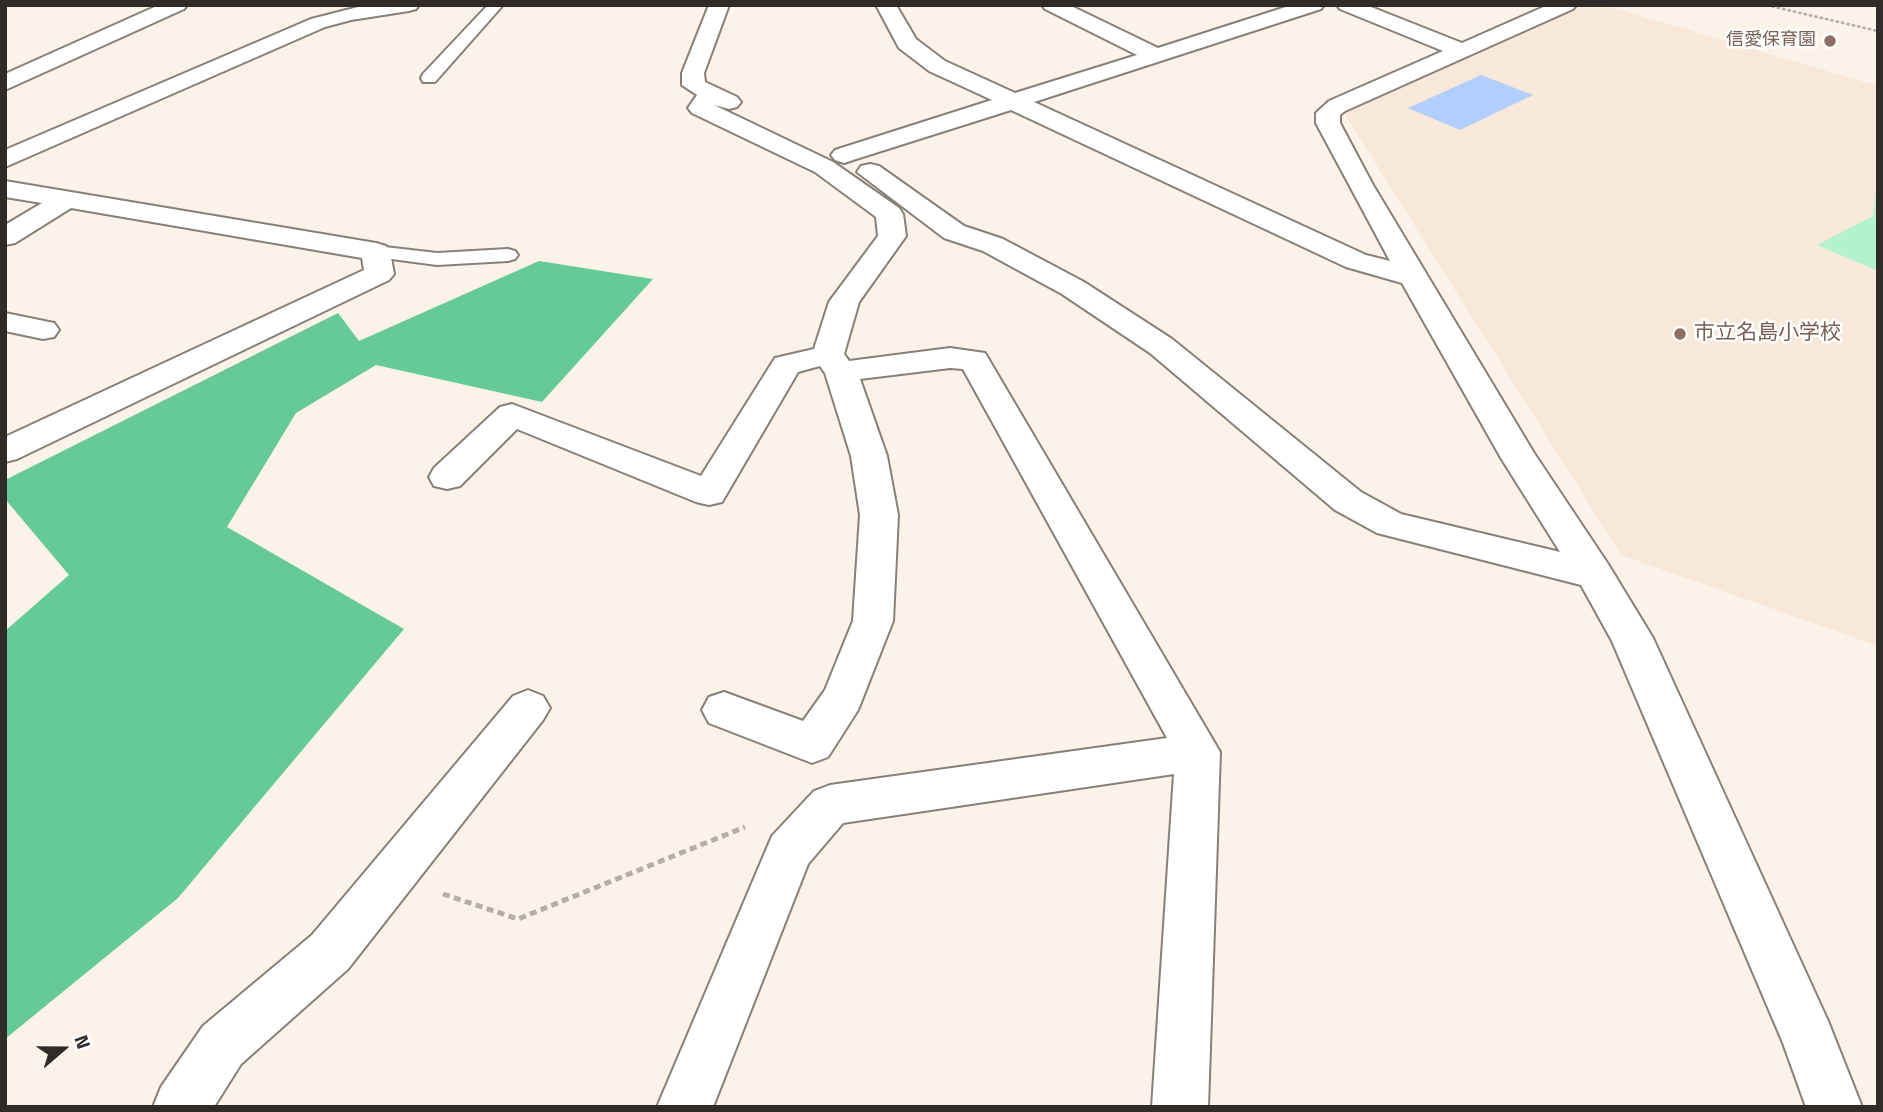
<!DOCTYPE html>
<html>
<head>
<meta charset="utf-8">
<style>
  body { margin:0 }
  #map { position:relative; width:1883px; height:1112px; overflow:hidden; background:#fbf3ea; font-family:"Titillium Web",sans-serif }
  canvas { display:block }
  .frame { position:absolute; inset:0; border:7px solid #2e2b28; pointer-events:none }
  .north { position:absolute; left:28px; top:1014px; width:70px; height:70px; -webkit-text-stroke:5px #fff; paint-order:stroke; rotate:70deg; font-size:19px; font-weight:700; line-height:28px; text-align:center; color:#2e2b28 }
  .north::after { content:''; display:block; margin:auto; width:24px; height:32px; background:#2e2b28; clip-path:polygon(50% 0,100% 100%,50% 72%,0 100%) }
</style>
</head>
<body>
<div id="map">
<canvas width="1883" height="1112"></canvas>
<div class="frame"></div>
<div class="north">N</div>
</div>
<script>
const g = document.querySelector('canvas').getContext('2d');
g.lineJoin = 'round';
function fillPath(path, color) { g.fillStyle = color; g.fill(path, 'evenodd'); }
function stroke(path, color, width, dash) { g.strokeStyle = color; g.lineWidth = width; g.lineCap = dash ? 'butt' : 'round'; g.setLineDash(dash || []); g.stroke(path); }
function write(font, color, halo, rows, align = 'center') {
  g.font = font + ' "Titillium Web","Noto Sans JP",sans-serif'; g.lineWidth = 5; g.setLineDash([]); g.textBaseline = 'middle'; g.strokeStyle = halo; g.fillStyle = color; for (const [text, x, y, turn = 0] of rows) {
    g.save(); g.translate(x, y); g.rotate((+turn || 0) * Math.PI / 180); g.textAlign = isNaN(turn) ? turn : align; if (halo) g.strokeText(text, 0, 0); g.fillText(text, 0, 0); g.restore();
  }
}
fillPath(new Path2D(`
  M1585,5H1604L1878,86V646L1621,555L1344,113Z`), '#f7e8d9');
fillPath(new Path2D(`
  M1878,175V271L1817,245L1873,216Z`), '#b4f2cf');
fillPath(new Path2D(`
  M539,261L653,279L542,402L376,365L296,413L227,527L404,629L178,898L5,1039V631L69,575L5,499V480L338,313L359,341Z`), '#66ca97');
fillPath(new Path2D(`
  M1481,75L1533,95L1460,130L1408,108Z`), '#b1cefc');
const service = new Path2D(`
  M488,5H503L435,82H423L421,78L423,74Z
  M376,246L437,253L508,249L515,251L518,255L515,259L508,261L437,265L369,256L366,252L369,248Z`);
const minor = new Path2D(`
  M159,5H187L184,9L5,90V74Z
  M366,5H419L416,9L409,11L351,20L325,27L5,167V150L311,19Z
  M709,5H729L704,73L705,82L737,97L741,102L737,107L729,109L714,105L833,162L899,208L903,214L906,236L859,302L844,354L849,361L950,348L985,353L1220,752L1208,1107H1152L1174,774L843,823L808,864L713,1107H657L772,836L814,791L830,785L1167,738L963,369L950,368L860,379L887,456L898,515L893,621L858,710L828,757L812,763L709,723L702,710L709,697L724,692L803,721L825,690L853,621L860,515L851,456L825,373L820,366L798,372L722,502L709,505L696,502L517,429L460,486L447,489L434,486L429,477L434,468L500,407L512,404L701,476L775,358L814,349L829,302L878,236L876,217L815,172L692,113L688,108L697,95L682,85V73Z
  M876,5H896L916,39L945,61L1015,93L1137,55L1045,9L1042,5H1069L1158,48L1292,5H1324L1321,9L1034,102L1366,255L1390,261L1316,123V113L1329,101L1443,51L1340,9L1337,5H1366L1462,43L1548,5H1576L1573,9L1345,111L1340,115V123L1373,185L1534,453L1608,564L1653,638L1828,1021L1862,1107H1806L1783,1043L1612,641L1581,585L1377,533L1335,510L1150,353L1062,294L983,251L944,238L857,172L861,166L870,164L879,166L964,226L1003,239L1084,282L1172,339L1361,492L1401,514L1560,552L1501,458L1402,283L1346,267L1011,110L853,160L844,163L835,160L831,155L835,150L992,100L929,71L899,48Z
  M5,181L376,243L386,246L390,252L394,274L389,280L17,459L5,462V437L364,270L362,258L71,208L15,243L5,245V225L42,203L5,197Z
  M5,313L54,323L59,330L54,337L43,339L5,331Z
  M528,690L543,696L550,708L543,720L348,969L241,1064L214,1107H153L161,1087L203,1026L312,935L513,696Z`);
stroke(service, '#878078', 4);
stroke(minor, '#878078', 4);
stroke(new Path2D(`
  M1766,5L1878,31`), '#b5aea8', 2.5, [3.5, 2]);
stroke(new Path2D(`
  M443,894L518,919L745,827`), '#b5aea8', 5, [7, 4.5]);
fillPath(service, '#fff');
fillPath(minor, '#fff');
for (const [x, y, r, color] of [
  [1830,41,7,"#8d6e63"],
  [1680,334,7,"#8d6e63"]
]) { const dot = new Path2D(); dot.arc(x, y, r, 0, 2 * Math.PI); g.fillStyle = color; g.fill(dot); stroke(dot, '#fff', 2.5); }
write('18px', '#785e54', '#fff', [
  ["信愛保育園",1816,41]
], 'right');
write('21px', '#785e54', '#fff', [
  ["市立名島小学校",1694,334]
], 'left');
</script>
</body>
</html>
